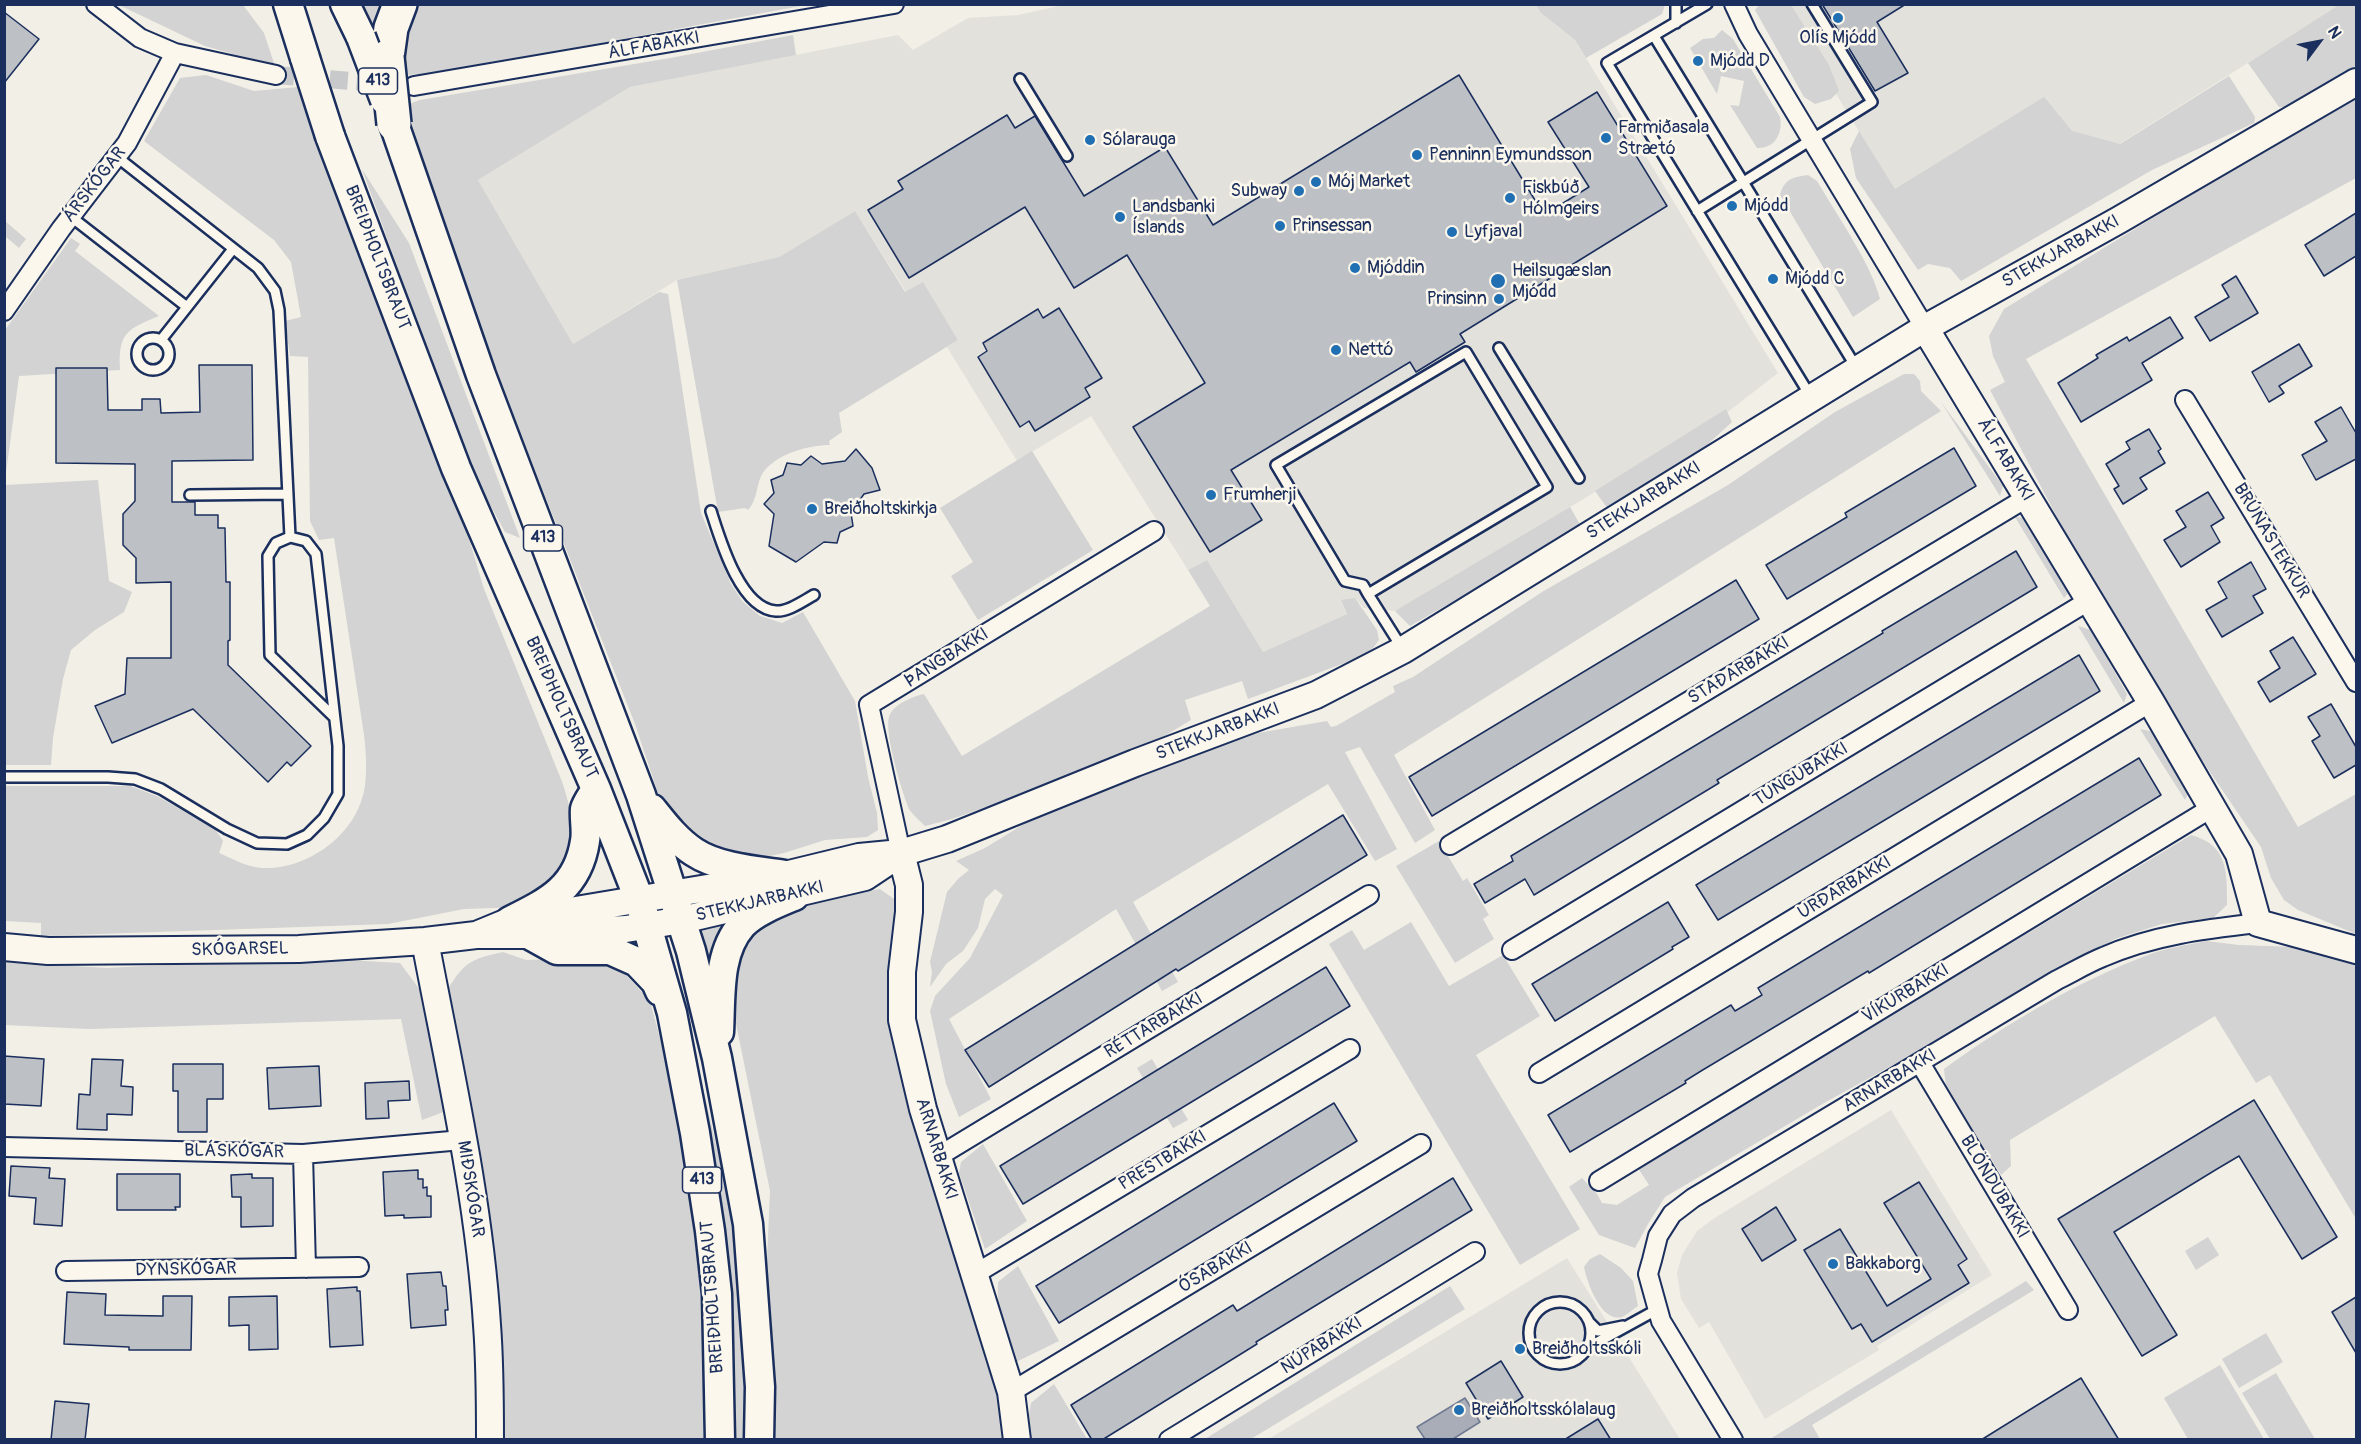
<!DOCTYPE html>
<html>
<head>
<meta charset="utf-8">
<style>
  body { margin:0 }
  #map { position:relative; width:2361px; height:1444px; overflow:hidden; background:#f2efe6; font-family:Pangolin,sans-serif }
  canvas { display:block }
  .frame { position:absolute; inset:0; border:6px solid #1b2f5e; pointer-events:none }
  .north { position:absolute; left:2289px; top:12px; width:60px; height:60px; -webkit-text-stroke:4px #fbf7ec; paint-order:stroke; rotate:58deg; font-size:16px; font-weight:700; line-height:24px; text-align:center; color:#1b2f5e }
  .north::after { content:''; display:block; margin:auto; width:21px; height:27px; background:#1b2f5e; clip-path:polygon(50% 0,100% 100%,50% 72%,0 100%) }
</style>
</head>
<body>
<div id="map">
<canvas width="2361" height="1444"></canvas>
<div class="frame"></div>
<div class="north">N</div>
</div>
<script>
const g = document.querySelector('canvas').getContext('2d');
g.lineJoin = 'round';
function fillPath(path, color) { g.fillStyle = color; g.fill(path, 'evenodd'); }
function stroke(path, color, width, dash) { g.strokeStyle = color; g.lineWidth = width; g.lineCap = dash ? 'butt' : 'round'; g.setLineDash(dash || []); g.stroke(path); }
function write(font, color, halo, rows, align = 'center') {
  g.font = font + ' Pangolin,sans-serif'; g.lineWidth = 5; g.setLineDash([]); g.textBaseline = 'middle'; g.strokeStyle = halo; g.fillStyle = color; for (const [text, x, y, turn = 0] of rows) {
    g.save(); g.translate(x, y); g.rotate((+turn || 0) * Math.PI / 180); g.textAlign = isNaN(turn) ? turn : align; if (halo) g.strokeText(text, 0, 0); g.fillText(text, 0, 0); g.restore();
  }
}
fillPath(new Path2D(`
  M1068,4L1536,5L1541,13L1575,40L1778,373L1729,411L1403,608L1395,611L1364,608L1355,598L1341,601L1347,614L1263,652L1207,560L1188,570L1091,416L1017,461L947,347L958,340L923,283L906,292L855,211L779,257L677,280L573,344L478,180L630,87L898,35L913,50L968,18L1018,15Z
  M1781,5H2340L1984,229L1923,235Z
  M1891,1110L1992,1275L1877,1346L1879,1350L1765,1419L1709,1322L1699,1328L1681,1299L1677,1273L1682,1255L1697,1231L1713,1219Z
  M1567,1258L1680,1439L1267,1440Z`), '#e2e1dc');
fillPath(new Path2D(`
  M1760,4L1791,5L1829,65L1839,91L1831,99L1815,104L1804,97L1755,10Z
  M119,5H243L264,33L275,66L205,46Z
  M362,5H385L371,40Z
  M419,5H806L439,73L406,75C403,57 407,19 419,5Z
  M1536,5H1665L1662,14L1586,58L1575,40L1541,13Z
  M2339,5H2356V66L2289,107H2279L2248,63Z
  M1722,30L1733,39L1780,117C1783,133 1775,149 1757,148L1730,105L1739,106L1744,81L1721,76L1717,94L1690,48L1703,39L1714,38Z
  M793,35L796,55L630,87L478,180L573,344L659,292L668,294L701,513L731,584L743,602L760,616L782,623L803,612L855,701L868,777L877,813L878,830L867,837L825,840L784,853L760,858L715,850L691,834L662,805L635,724L469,303L406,105L420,100L670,58Z
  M206,75L254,91L298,87L462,515L484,589L563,784L574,823L565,873L523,907L464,909L388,924L41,936V923L5,921L4,786H130L157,796L215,829L223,841L219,853C233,859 247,867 262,868C309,870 359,833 365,785C367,769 366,751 364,735L334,538L319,540L310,521L308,357L290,356L285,321L301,317L291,262L274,240L144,141L180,78Z
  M2229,76L2255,117L2254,123L2152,170L1961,281L1950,268L1928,264L1918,270L1856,178L1850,149L1859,131L1895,189L2044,97L2072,131L2120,144Z
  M2356,96V178L2026,359L2298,827L2356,794V934L2298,910L2284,900L2271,878L2261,847L2193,747L2079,559L1990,390L2005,382L1993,356L1989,336L2004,309L2261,152Z
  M362,169L409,243L520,538L505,532L471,470Z
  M1808,175L1817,181C1836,214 1871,263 1880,299L1853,317L1780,195C1784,179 1793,177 1808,175Z
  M855,211L905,292L923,282L958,340L839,413L842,432L829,441L830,445C809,445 773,454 761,476C756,488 757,500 748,510L745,508L718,512L677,280L779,257Z
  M5,221L26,239L19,248L5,236Z
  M71,238L80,244L75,251L159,316C127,329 118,333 120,370L19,376L5,480V330Z
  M1904,374H1914L1920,381L1921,391L1941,411L1394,755L1435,830L1415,843L1360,747L1345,752L1397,849L1375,861L1328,784L1133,902L1178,982L1162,991L1116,909L949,1019L991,1099L959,1117L946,1084L930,1011L935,996L970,958L1003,895L995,889L985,899L978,928L963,951L946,964L930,987L932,972L930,962L947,892L958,879L969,870L956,861L985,848L1050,808L1237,739L1258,733L1327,721L1331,727L1336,726L1395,692L1393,686L1413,677L1542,592L1728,485L1835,412Z
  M1941,402L2003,486L2000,496Z
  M1726,409L1732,422L1697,454L1608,509L1595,491Z
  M1032,451L1093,550L978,620L951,576L973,562L940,508Z
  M98,480L109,581L132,592L124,612L95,630L71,650L63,679L53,738L51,765H5V485Z
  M1570,507L1582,528L1410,626L1395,611Z
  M2015,517L2025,518L2069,592L2064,598Z
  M1207,560L1263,652L1347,614L1341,600L1355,598L1377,630L1379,640L1373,648L1358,658L1248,699L1242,681L1185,700L1191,720L1131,756L952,819L925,826C920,821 913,815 909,809C902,792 884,733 889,717C893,704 912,697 924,694L962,756L1210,606L1188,570Z
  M2078,626L2091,630L2127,694L2124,703Z
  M2140,729L2154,732L2190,789L2185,800Z
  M2191,835C2228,845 2227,871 2227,905L2213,918L2162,924L2115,939L1960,1028L1824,1103L1665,1197L1648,1224L1635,1248L1599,1235L1569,1187L1582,1178L1597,1194L1602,1203L1617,1205L1649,1185L1638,1168Z
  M1439,841L1463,881L1467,878L1489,915L1483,919L1494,939L1455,963L1396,866Z
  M880,889L894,899L901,912L890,972L889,1009L908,1111L928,1160L986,1363L1006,1417L1007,1439H768L766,1283L770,1191L732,1004L736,945L768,918L820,900Z
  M1411,922L1449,986L1503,955L1540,1016L1476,1055L1580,1229L1520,1265L1329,944L1352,930L1364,950Z
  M700,923H725L709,956Z
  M2206,941L2239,945L2296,947L2356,964V1219L2270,1075L2256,1083L2215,1016L2010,1140L2011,1166L2001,1175L1946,1086L1944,1069C2006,1024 2076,982 2148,955C2166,948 2187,945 2206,941Z
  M671,948L719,1158L735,1216L750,1439H733L734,1354L724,1217Z
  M503,952L526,960L583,958L616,964L650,1001L679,1110L706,1334L705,1439H499L448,989C465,961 472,959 503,952Z
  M310,958L400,963L423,994L446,1111L422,1120L401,1019L89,1029L5,1025V962L107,968Z
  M1152,1059L1188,1120L1173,1128L1137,1068Z
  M983,1144L1027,1221L985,1249L959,1173L961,1162Z
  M2208,1237L2219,1255L2196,1270L2185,1251Z
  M1600,1254L1621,1268L1633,1281L1638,1306C1633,1309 1627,1315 1622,1317C1601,1323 1587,1282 1584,1267L1590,1259Z
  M1018,1266L1059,1341L1014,1363C1004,1336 996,1311 998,1282Z
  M2026,1281L2034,1290L1812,1425L1820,1439H1770Z
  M1450,1286L1465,1309L1251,1439H1205Z
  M2266,1333L2283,1362L2239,1388L2222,1359Z
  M2220,1365L2264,1439H2188L2164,1398Z
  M2276,1373L2315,1439H2270L2242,1393Z
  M1054,1384L1087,1439H1031L1029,1414L1031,1403Z`), '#d2d3d2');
const water = new Path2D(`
  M1465,1398L1480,1422L1453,1439H1425L1417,1427Z`);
fillPath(water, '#a9adb7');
stroke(water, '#707b93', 1.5);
const building = new Path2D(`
  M1822,4H1906L1877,22L1908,73L1875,91Z
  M4,12L39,39L4,83Z
  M1459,75L1544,215L1589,187L1548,122L1597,92L1667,206L1460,334L1465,342L1416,372L1410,362L1231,470L1262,520L1210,552L1133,427L1205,383L1127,255L1074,288L1025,207L909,278L868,210L903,189L898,181L1007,115L1015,128L1035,116L1084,196L1165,147L1213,225Z
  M2356,213V256L2324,276L2305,245Z
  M2236,276L2258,313L2210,341L2195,317L2229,297L2222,285Z
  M1059,308L1102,378L1085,388L1090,397L1035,431L1029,421L1020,427L978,357L987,351L983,343L1038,309L1043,318Z
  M2170,317L2183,338L2142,363L2152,380L2081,422L2058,383L2098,358L2096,355L2127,337L2129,341Z
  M2299,344L2312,366L2279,386L2284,393L2269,402L2252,372Z
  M199,365H252L253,460L172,461V502H195V515H218V528H225L226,582H230V640L228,641V665L311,746L291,766L287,762L268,782L193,709L112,743L95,706L125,694L127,658H171V582L136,583V558L123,545V514L135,501V464L56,463V368H107L108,410H142V399H160L161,413L200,412Z
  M2341,407L2356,433V459L2316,480L2302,455L2327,441L2315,422Z
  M2149,429L2161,449L2158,451L2165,463L2140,478L2147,489L2123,504L2114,489L2119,486L2106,464L2130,449L2126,442Z
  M1954,448L1976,486L1787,599L1766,565L1847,517L1845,513Z
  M856,449L872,468L880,490L864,494L851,513L853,526L840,532L837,543L824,542L796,562L769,546L774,514L764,504L774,493L771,480L783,475L787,463L801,465L811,456L822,464L845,461Z
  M2208,492L2224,518L2211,526L2220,542L2181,567L2164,540L2186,527L2176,511Z
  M2016,551L2037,587L1717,780L1719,783L1534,895L1525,879L1485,903L1474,884L1513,861L1511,856L1883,633L1882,631Z
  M2251,562L2266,589L2253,596L2263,613L2222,637L2206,610L2227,598L2218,582Z
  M1736,580L1759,619L1432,816L1409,777Z
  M2293,637L2316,674L2270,702L2258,682L2280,668L2270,651Z
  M2079,655L2100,691L1718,920L1696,885Z
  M2331,704L2356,747V765L2334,778L2312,741L2320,736L2308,717Z
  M2139,758L2161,795L1869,973L1868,971L1701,1071L1685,1081L1686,1083L1570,1152L1548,1115L1731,1005L1735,1011L1762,995L1758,988Z
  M1343,815L1367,855L1178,971L1176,969L989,1087L965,1050Z
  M1668,902L1689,937L1672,947L1673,949L1555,1021L1532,984Z
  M1326,967L1350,1006L1023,1204L1000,1166Z
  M4,1056L44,1059L41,1106L4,1104Z
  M92,1059L123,1060L121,1086L133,1087L132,1115L107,1114V1130L77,1129L79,1094L90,1095Z
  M173,1064H223V1099H207V1132H178V1091H173Z
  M319,1066L321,1106L269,1109L267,1068Z
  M409,1081L410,1100L388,1101L389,1118L366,1119L365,1083Z
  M2254,1100L2337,1237L2302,1259L2239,1156L2217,1169L2114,1232L2177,1335L2142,1356L2058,1219Z
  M1334,1103L1357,1141L1059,1323L1036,1286Z
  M11,1166L50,1168L49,1178L65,1179L62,1226L34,1224L36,1198L9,1196Z
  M418,1170V1179H423V1188L427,1187V1196H431V1217L404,1218V1215L385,1216L383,1172Z
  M117,1174H180V1207H175L176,1210H117Z
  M252,1174V1178H273V1226L241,1227V1197H232L231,1175Z
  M1453,1178L1472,1210L1256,1342L1257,1344L1102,1440H1092L1071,1405L1233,1305L1237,1311Z
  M1919,1182L1967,1259L1958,1265L1969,1283L1872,1342L1861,1324L1852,1329L1804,1250L1840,1229L1887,1306L1931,1279L1884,1203Z
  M1776,1207L1796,1240L1762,1261L1742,1229Z
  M441,1272L443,1286H446L448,1310H445L446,1325L411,1328L407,1274Z
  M357,1287V1291H360L363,1345L330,1347L327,1289Z
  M67,1292L106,1294L105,1315L163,1316V1296H192L191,1350H129V1347L64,1344Z
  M277,1296L278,1349L249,1350V1325L229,1326V1297Z
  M2356,1297V1353L2332,1312Z
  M1501,1361L1523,1397L1488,1419L1466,1383Z
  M2081,1378L2119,1440H1981L2039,1404Z
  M55,1401L89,1404L85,1440H51Z
  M1598,1419L1611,1440H1564Z`);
fillPath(building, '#bdc0c4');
stroke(building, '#1b2f5e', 1.5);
stroke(new Path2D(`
  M276,75L388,84`), '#c7c9cb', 18, [18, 9]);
const lane = new Path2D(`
  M1676,4V23
  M1707,4L1607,63L1811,397
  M1654,36L1856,367
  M1020,79L1067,156
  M1697,211L1872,102L1812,4
  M70,216L187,307
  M137 354a16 16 0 1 1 32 0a16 16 0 1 1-32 0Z
  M161,340L233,249
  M1499,348L1579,478
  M190,495L288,494
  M711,511C720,539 740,609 776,611C788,612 803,601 814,595
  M290,537L276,543L268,556L270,655L334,717
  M1368,594L1547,487L1466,352L1276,465L1345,581L1363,585L1368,594L1402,648
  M4,777H108L135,779L161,789L227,829L257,843L287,844L307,835L324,818L338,794V746L316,554L306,541L290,537L279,310L275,291L258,268L117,157
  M1529 1333a31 31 0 1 1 62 0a31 31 0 1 1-62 0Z
  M1590,1323L1598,1331L1623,1326
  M1587,1348L1658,1309`);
const street = new Path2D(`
  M96,4L140,38L175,53L276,75
  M1734,4L1748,34L1925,328
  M414,86L894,4
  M4,311L61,229L127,143L175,53
  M2185,400L2356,682
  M1450,845L2028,497
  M901,853L869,705L1154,531
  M1512,950L2090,600
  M1920,1063L2068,1310
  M1539,1073L2151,702
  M4,1147L303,1154L462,1140
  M303,1154L306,1268
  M939,1156L1369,895
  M1599,1181L2213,807
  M66,1271L359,1267
  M975,1274L1350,1049
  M1011,1392L1421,1144
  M1169,1440L1475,1252
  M1733,1440L1661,1321L1648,1274L1652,1260L1658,1236L1672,1214L1693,1198L2057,980C2073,972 2088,963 2103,957C2153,935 2206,929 2258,923`);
const secondary = new Path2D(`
  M1925,328L2151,702L2239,854L2258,923L2356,950
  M901,853L909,885V912L902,972V1020L923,1109L1011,1392L1017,1440
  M476,935L510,921L785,875L859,857L901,853L947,839L1135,763L1316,695L1403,650L1925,328L2119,220L2356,82
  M425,941C449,1068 479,1196 487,1325C490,1363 490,1401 490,1440
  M4,947L48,951L299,949L425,941L476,935H530L626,929L682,920L865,877L898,855`);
const primary = new Path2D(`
  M288,4L305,58
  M345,4L361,37
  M394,124L481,375L641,795L691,951L717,1058L748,1224L760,1387L759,1440
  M330,136L456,468L596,789L639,899L647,926L672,1013L695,1133L710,1231L717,1294L720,1440
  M652,809C664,824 677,841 694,852C718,868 758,871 785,875
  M510,921C548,902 578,888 585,841C587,831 584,819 585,809C587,802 593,795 596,789
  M530,935L557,950H610L637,962L656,982L660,991
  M719,1032C721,997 717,953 742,925C754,912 777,903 794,896`);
const highway = new Path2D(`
  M387,57L391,28L400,4`);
stroke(lane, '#1b2f5e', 14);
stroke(street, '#1b2f5e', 22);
stroke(secondary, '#1b2f5e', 30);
stroke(primary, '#1b2f5e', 33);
stroke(highway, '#1b2f5e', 38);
stroke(lane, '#fbf7ec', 9);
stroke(street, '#fbf7ec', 18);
stroke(secondary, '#fbf7ec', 26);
stroke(primary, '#fbf7ec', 28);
stroke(highway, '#fbf7ec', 33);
const primaryBridge = new Path2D(`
  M361,37L385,100
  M305,58L330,136`);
const highwayBridge = new Path2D(`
  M387,57L394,124`);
stroke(primaryBridge, '#1b2f5e', 33, []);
stroke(highwayBridge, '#1b2f5e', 38, []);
stroke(primaryBridge, '#fbf7ec', 28);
stroke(highwayBridge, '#fbf7ec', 33);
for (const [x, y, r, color] of [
  [1838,18,6,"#1f6fb2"],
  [1698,61,6,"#1f6fb2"],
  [1606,138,6,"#1f6fb2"],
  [1090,140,6,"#1f6fb2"],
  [1417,155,6,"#1f6fb2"],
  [1316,182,6,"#1f6fb2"],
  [1299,191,6,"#1f6fb2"],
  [1510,198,6,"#1f6fb2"],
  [1732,206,6,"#1f6fb2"],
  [1120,217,6,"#1f6fb2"],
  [1280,226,6,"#1f6fb2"],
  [1452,232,6,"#1f6fb2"],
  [1355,268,6,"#1f6fb2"],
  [1773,279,6,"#1f6fb2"],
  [1498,281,8,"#1f6fb2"],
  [1499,299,6,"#1f6fb2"],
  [1336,350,6,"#1f6fb2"],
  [1211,495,6,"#1f6fb2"],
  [812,509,6,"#1f6fb2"],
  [1833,1264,6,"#1f6fb2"],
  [1520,1349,6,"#1f6fb2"],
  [1459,1410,6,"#1f6fb2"]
]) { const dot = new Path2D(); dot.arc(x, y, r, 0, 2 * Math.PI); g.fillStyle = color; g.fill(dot); stroke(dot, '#fbf7ec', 2); }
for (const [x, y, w] of [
  [378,81,39],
  [543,538,39],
  [702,1180,39]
]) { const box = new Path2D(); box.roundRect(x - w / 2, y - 13, w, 26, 4.5); g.fillStyle = '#fbf7ec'; g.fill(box); stroke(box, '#1b2f5e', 1.5); }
write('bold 16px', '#1b2f5e', null, [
  ["413",378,81],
  ["413",543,538],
  ["413",702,1180]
]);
write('18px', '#1b2f5e', '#fbf7ec', [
  ["Olís Mjódd",1838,38,"center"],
  ["Mjódd D",1710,61],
  ["Farmiðasala",1618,128],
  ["Strætó",1618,149],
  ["Sólarauga",1102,140],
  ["Penninn Eymundsson",1429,155],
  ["Mój Market",1328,182],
  ["Fiskbúð",1522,188],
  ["Hólmgeirs",1522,209],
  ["Subway",1287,191,"right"],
  ["Mjódd",1744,206],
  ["Landsbanki",1132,207],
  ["Íslands",1132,228],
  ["Prinsessan",1292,226],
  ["Lyfjaval",1464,232],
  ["Mjóddin",1367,268],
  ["Heilsugæslan",1512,271],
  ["Mjódd",1512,292],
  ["Mjódd C",1785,279],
  ["Prinsinn",1487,299,"right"],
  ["Nettó",1348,350],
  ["Frumherji",1223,495],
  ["Breiðholtskirkja",824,509],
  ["Bakkaborg",1845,1264],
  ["Breiðholtsskóli",1532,1349],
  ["Breiðholtsskólalaug",1471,1410]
], 'left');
write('18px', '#1b2f5e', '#fbf7ec', [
  ["ÁLFABAKKI",654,46,-10],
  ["ÁRSKÓGAR",95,185,-52],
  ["STEKKJARBAKKI",2061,252,-29],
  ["BREIÐHOLTSBRAUT",377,258,69],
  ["ÁLFABAKKI",2005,460,59],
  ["STEKKJARBAKKI",1644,501,-32],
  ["BRÚNASTEKKUR",2271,541,59],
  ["ÞANGBAKKI",947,658,-32],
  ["STAÐARBAKKI",1739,671,-31],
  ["BREIÐHOLTSBRAUT",561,708,66],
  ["STEKKJARBAKKI",1218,732,-21],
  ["TUNGUBAKKI",1801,775,-31],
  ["URÐARBAKKI",1845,888,-31],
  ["STEKKJARBAKKI",760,902,-13],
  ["SKÓGARSEL",240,950,-1],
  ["VÍKURBAKKI",1906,994,-31],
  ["RÉTTARBAKKI",1154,1026,-31],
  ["ARNARBAKKI",1890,1081,-31],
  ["ARNARBAKKI",936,1149,73],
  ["BLÁSKÓGAR",234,1152,1],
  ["PRESTBAKKI",1163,1161,-31],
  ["BLÖNDUBAKKI",1994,1187,59],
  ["MIÐSKÓGAR",470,1189,81],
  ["ÓSABAKKI",1216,1268,-31],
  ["DYNSKÓGAR",186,1270,-1],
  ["BREIÐHOLTSBRAUT",713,1297,-94],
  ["NÚPABAKKI",1322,1346,-32]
]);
</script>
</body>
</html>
